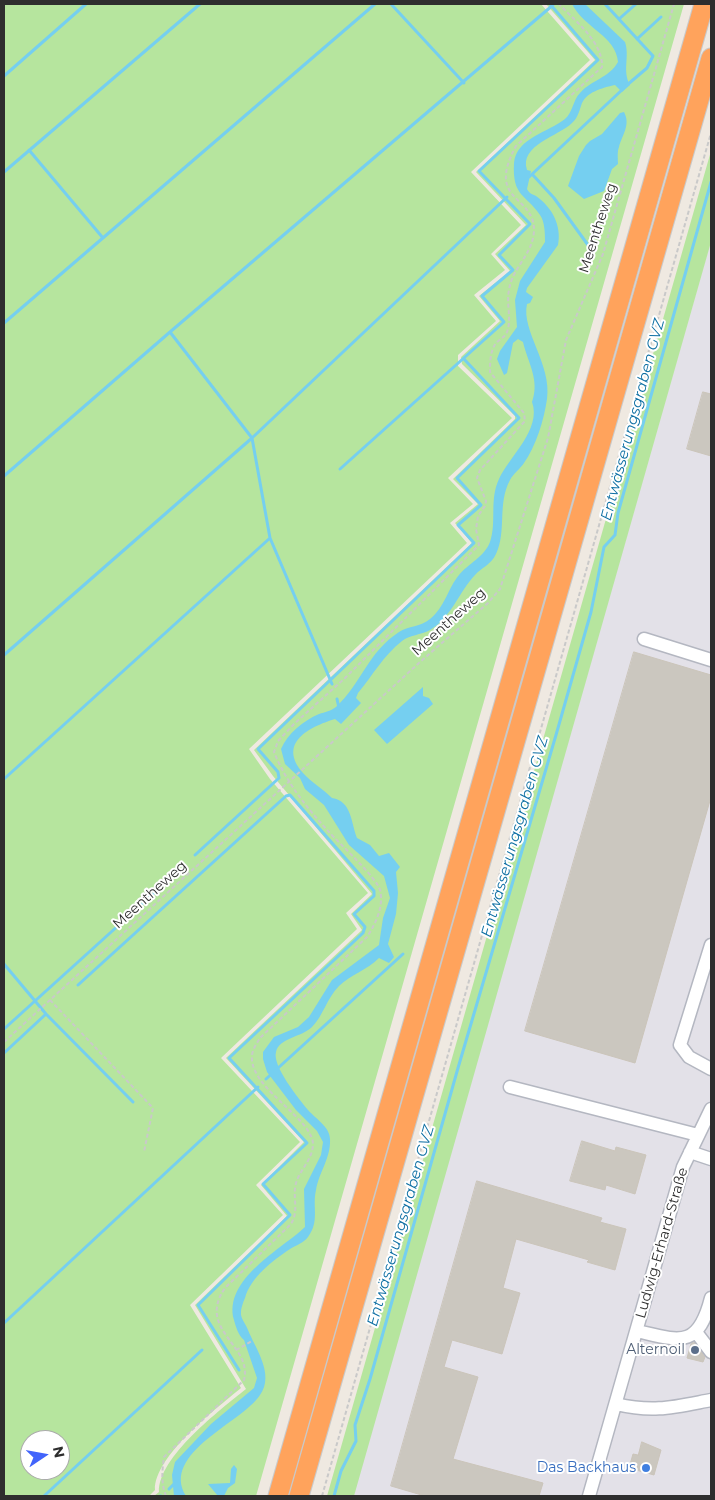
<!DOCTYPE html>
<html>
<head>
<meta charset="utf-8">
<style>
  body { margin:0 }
  #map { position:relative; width:715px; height:1500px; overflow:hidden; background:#efe9e1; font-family:Montserrat,sans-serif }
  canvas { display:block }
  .frame { position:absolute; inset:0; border:5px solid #2e2e2e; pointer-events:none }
  .north { position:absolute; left:20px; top:1430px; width:50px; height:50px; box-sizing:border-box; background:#fff; border:1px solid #ababab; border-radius:50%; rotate:78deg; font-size:14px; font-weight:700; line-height:20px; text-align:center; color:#2e2e2e }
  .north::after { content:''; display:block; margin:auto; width:18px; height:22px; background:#4264fb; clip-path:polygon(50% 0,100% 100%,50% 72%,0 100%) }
</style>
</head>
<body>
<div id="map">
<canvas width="715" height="1500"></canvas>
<div class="frame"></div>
<div class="north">N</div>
</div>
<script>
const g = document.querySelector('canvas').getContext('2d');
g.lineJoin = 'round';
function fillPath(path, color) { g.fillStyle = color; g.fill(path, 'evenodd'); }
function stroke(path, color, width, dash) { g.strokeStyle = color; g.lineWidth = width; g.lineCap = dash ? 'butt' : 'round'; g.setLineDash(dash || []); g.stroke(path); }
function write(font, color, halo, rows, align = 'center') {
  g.font = font + ' Montserrat,sans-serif'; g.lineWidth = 4; g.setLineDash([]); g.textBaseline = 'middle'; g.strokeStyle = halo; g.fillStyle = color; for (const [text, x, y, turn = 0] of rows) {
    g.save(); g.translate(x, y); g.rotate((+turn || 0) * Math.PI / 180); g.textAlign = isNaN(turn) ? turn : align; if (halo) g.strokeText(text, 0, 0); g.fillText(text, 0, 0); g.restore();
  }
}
fillPath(new Path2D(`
  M711,241V1496H353Z`), '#e3e1e8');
fillPath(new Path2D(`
  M4,4H541L590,60L471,172L521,225L491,254L505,270L474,295L496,321L458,355V366L512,418L448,478L473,504L450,523L467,543L249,749L270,779L368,893L346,913L357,929L221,1058L300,1142L256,1185L283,1215L190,1305L241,1388C217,1408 154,1456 155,1490L149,1496H4ZM30,1440H60V1470H30Z
  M546,4H684L256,1496H154L159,1492C158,1457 220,1410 246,1389L195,1305L287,1216L261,1185L304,1142L226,1058L362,930L351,914L372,894L273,776L254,750L472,543L455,523L478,504L453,479L515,419V416L462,364L461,357L500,321L479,296L510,271L495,254L526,225L476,172L595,60Z
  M711,151V242L354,1496H327Z`), '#b6e59e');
fillPath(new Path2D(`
  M572,4H585L625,42C630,57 622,71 630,85L622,92L615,85C602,88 585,92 581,106C579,112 577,119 572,123C559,136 519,145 527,170L531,171L527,189C530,194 532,194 536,196C552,207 562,226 558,245L527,288L526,292L533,297L530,303L527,304C521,331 552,364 547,399C544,420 536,446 524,463C520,469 513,474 510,480C497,504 507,531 496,554C491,565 482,567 475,575C459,592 451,618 430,630C421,635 409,635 402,641C383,656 373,675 358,693L356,698L361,703L341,724L335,719C309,727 277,743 303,773C311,782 323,789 332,798C352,801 351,823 357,838L370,845L379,856L389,853L400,867L396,872L398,893L396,914L388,944L394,957L389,963L379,958C367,970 350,975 339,986C327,998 323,1016 312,1027C302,1037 279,1038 276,1052C272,1066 299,1099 308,1110C316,1119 330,1127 330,1139C331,1158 319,1172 316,1190C312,1207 320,1221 308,1237C305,1242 295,1246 290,1249C272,1261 251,1277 245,1298C243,1302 241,1309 241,1312C240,1318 246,1324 248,1330C255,1348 275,1374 260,1395C243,1422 160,1453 186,1496H174L172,1475L175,1462L211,1424L254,1388L257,1378L244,1340C238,1335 236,1327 234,1320C223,1279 282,1249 305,1227L304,1189L321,1155L323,1142L317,1131L296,1110L267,1072L263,1059V1052L274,1037L298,1027L309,1017L332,980L379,945L383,918L390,898L384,876L349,845L324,805L305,789L300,778L285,764L281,749C288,733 303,721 319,714C325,712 331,711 336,707C361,684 368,652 399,632C408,626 421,627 430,619C445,607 448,588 459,575C468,564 485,556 490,542C497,522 489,500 499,479C509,457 542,429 532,402C540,380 528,363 523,342L518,339L513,343L507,373L504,375L497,359L500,351L517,327L515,300L520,281L545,242C545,234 545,222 540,215C526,194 512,197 514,163C516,138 549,132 565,119C573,112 573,100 580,93C591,80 609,78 618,62C616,36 584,28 572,4Z
  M624,112C631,125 622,135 619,147C617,152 618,159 618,164L612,169L604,191L584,199L568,186L579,156L586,145L590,141L602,134L620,113Z
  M423,687V696L429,698L433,704L387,744L374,730Z
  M234,1465L237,1469L235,1483L228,1488L224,1496H218L208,1484L230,1483L231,1469Z`), '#75cff0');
stroke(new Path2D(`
  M391,4L464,83
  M605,4L653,56L647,68L627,85
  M619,19L636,4
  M637,39L661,17
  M4,76L86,4
  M29,150L103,238
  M4,172L200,4
  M532,174L554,198L593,252
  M529,177L623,89
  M4,323L375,4
  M170,332L553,5
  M340,469L504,322L482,296L513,270L499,255L530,224L479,171L598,60L550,4
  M4,476L170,332L252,438L270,538L332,684
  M4,655L252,438L507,197
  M337,699L339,708
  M4,779L270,538
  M195,855L279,778L278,772L258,749L474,543L458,525L481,505L457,478L519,418L464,359
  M4,964L46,1014L133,1102
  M78,985L286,796L290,795L374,891V896L354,914L365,927L363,933L229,1058L307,1143L263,1184L290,1215L198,1305L239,1370
  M4,1029L173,876
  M4,1053L46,1014
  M266,1079L403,954
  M4,1323L258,1087
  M169,1489L176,1482
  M44,1496L202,1350
  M160,1496H161
  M334,1496L341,1471L356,1441L355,1425L370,1379L458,1068L556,735L591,612L604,547L615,535L618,513L711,182`), '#75cff0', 3);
const building = new Path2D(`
  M703,392L711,394V456L687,449Z
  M634,652L711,675V797L635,1063L525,1031Z
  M582,1141L615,1151L616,1147L646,1155L635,1194L606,1185L605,1190L570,1181Z
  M477,1181L602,1218L600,1222L626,1229L615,1270L587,1262L589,1260L516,1239L503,1288L520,1293L502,1354L452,1340L444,1367L478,1377L453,1459L543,1483L539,1496H425L391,1486Z
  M694,1342L705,1357L703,1362L687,1358L691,1344Z
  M642,1442L661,1450L654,1475L629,1468L633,1454L638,1455Z`);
fillPath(building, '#cbc7bf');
stroke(building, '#cbc5ba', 1);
const minor = new Path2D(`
  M644,639L711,660
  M711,945L680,1045L689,1057L711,1069
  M510,1087L698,1135
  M690,1152L711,1159
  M637,1331C680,1341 698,1349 711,1298
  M696,1332L711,1352
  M616,1404C654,1413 674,1407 711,1400
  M589,1496L683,1167L711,1109`);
const highway = new Path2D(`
  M278,1496L704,4
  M299,1496L711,58`);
stroke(minor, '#b4b7c1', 15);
stroke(highway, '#c9c9c9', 21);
stroke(new Path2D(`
  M50,1000L153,1108L144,1152
  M4,1042L420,662L488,603L500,589L548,438L566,340L603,254L674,4
  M236,1350L252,1341
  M166,1496C161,1483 162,1471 164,1457L244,1380C253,1345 196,1330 225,1288L291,1224C300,1209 291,1196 297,1180C302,1168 312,1159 313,1145C314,1119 249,1088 252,1056C252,1050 257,1043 260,1038L367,937C376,923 384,906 380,890C377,878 339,843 329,832C307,808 286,782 274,752L278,741L294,724L344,679L479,545L476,529L478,516L485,506L486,501L477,478L480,470L525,421L524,413L490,372C490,363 490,351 496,343C500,339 505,337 507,332C512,319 506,304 509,290C512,268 533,254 534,231C535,194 485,203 516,146L602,67C603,42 575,21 559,4
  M322,1496L711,133`), '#c9c9c9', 2, [4, 2.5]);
stroke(minor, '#fff', 12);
stroke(highway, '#ffa35c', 19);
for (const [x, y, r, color] of [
  [695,1350,5,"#5c6f8a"],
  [646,1468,5,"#3f7fe0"]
]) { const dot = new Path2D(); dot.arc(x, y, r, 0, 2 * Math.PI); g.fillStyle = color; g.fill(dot); stroke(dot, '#fff', 2); }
write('14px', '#2e2e2e', '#fff', [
  ["Meentheweg",598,228,-72],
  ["Meentheweg",449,622,-42],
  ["Meentheweg",150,895,-42],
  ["Ludwig-Erhard-Straße",662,1243,-74]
]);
write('14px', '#4e5e75', '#fff', [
  ["Alternoil",685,1350]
], 'right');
write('14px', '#366cbe', '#fff', [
  ["Das Backhaus",636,1468]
], 'right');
write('italic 15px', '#0d6fa3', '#fff', [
  ["Entwässerungsgraben GVZ",633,420,-75],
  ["Entwässerungsgraben GVZ",515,837,-74],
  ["Entwässerungsgraben GVZ",401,1226,-74]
]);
</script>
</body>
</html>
